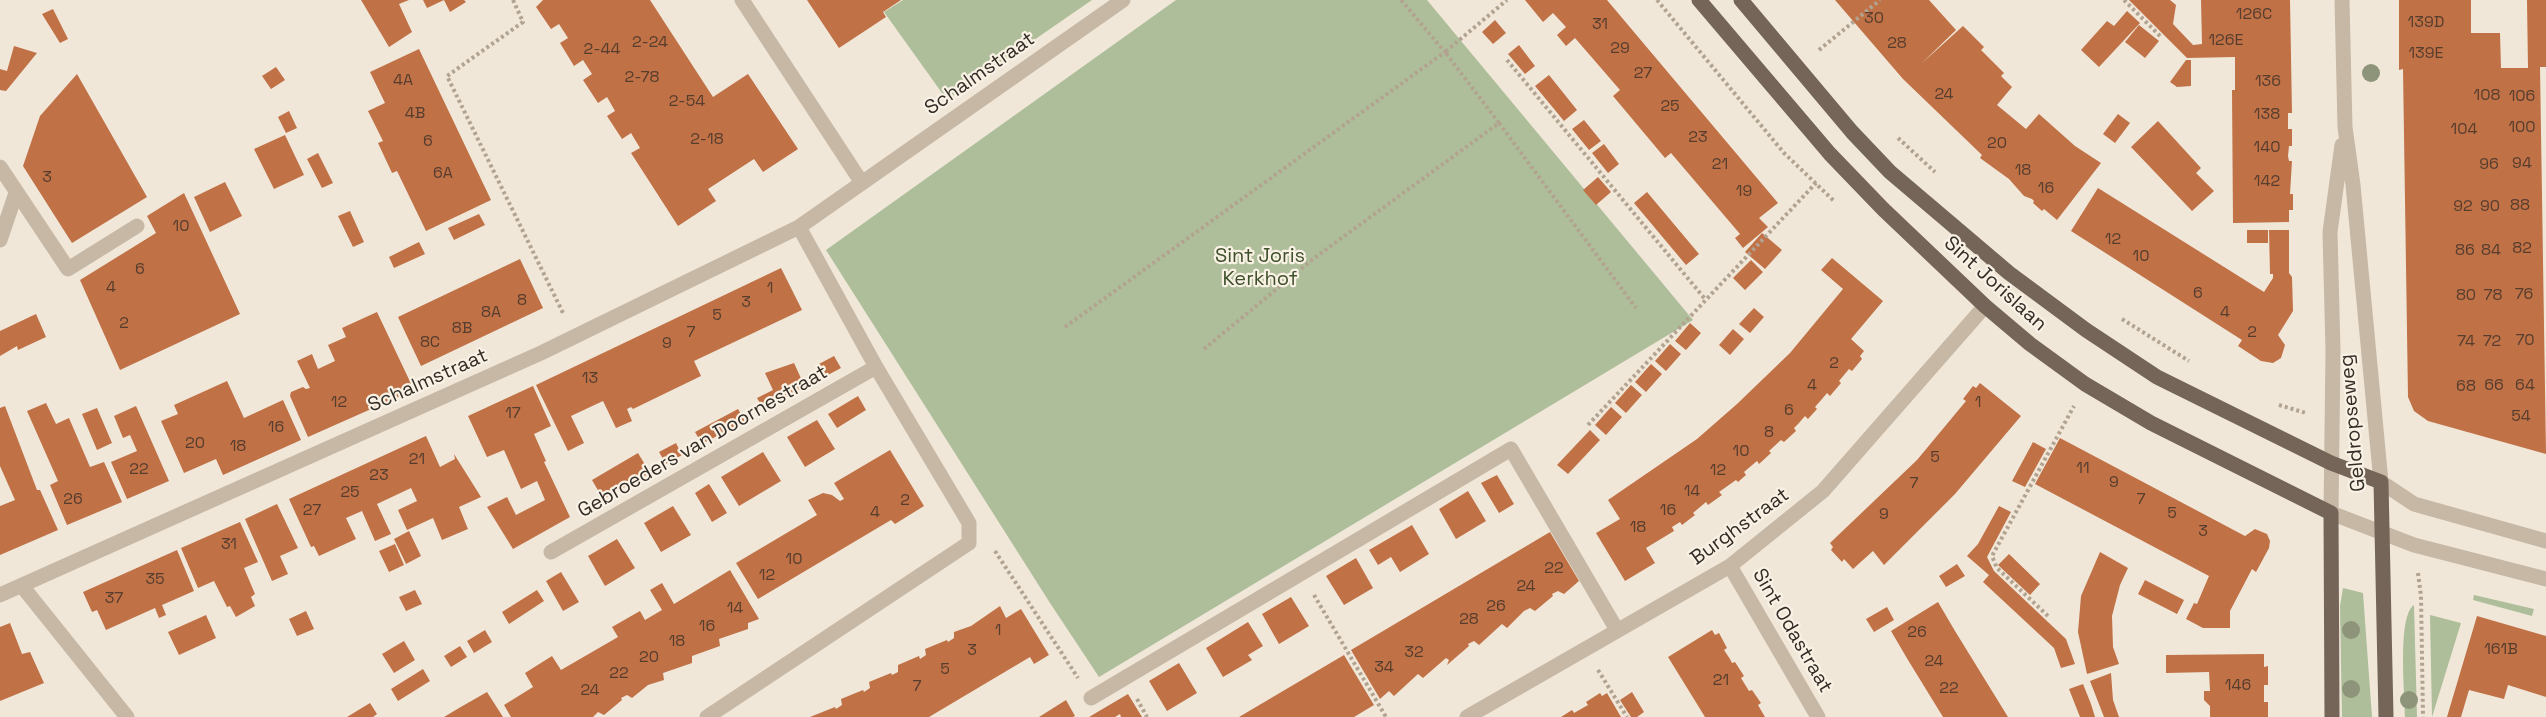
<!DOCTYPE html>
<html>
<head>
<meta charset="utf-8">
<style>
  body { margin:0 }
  canvas { display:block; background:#f0e7d9 }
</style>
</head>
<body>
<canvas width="2546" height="717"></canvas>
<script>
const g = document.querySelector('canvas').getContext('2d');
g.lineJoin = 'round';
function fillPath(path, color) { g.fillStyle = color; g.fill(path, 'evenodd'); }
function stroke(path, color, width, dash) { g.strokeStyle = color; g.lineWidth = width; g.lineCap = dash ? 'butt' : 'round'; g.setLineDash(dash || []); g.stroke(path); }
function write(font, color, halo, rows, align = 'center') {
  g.font = font + ' "Space Grotesk",sans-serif'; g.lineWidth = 4.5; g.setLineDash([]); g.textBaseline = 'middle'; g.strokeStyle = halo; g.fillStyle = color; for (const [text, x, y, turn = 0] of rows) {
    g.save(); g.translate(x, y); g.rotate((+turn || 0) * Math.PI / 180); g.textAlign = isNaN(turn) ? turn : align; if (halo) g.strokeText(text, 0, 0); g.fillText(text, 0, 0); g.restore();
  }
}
fillPath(new Path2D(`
  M903,0H1092L947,100L884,12Z
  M1176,0H1427L1693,320L1099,677L1050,603L826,250Z
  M2343,588L2363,593L2372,717H2342L2340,606Z
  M2474,595L2534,609L2532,616L2473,600Z
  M2414,605L2417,717H2405C2405,695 2397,616 2414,605Z
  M2430,615L2461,623L2432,717Z`), '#aebe9a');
fillPath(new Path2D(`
  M361,0H409L399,4L412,32L389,47Z
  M423,0H464L466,2L450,12L444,0L427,8Z
  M543,0H650L713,97L748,74L798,149L763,172L754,159L708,189L716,201L678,226L631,153L640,148L631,133L622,139L607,116L615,111L607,97L598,103L583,80L592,74L583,60L574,66L560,43L568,38L559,24L551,29L536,7Z
  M807,0H901L883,12L886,17L839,48Z
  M1525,0H1607L1778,203L1759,218L1768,227L1743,248L1735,238L1740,234L1671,153L1665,158L1613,96L1620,90L1575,38L1566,46L1557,35L1566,27L1553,13L1543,22Z
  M1835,0H1929L1956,30L1921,64L1963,26L1984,47L1981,50L2004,73L2001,76L2012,87L1997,105L2026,129L2039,114L2075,146L2101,163L2057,220L2044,209L2042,211L2033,203L2034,201L2032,199L2024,196L2009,179L1980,158L1982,155L1903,79Z
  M2129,0H2170L2176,5L2173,24L2193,45L2202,44L2201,0H2290L2292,113H2288V129H2292V146H2289L2288,156L2289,161H2292L2290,194H2293V210H2289V222L2233,223L2232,90H2235V57L2187,58Z
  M2399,0H2471V33H2500L2501,68H2528L2527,0H2546V67H2540L2546,454L2428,421L2414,411L2408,397L2403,69L2399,70Z
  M53,9L68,39L60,43L42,14Z
  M2127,11L2140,23L2099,67L2081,50L2107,21L2114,26Z
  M1495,20L1506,33L1493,44L1482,32Z
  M2139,25L2159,41L2145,58L2125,42Z
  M1519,45L1535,66L1525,74L1508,54Z
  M14,46L37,53L6,91L0,90V69L7,71Z
  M419,49L491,200L426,231L397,171L392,173L378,143L383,141L368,111L385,103L370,72Z
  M2186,60H2191V86L2177,87L2170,82Z
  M276,67L285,80L271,89L262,76Z
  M77,74L147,197L72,243L23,166L40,116Z
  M1549,75L1577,110L1564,121L1535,86Z
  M289,111L297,128L286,133L278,117Z
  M2118,114L2130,123L2115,143L2103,134Z
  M1584,120L1601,141L1589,150L1572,129Z
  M2158,121L2201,168L2196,173L2214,191L2192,211L2131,147Z
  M285,135L304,175L274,189L254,149Z
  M1604,144L1619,164L1608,173L1592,153Z
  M318,153L333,183L322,188L307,159Z
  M1598,177L1611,192L1596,205L1583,190Z
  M225,182L242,216L210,232L194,197Z
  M2098,188L2264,292L2273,278V274H2270L2269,230H2289V273L2292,277L2293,311L2278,335L2285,345L2281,358L2273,363L2261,361L2238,346L2242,340L2071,231Z
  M1647,192L1699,254L1686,265L1634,203Z
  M184,193L240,314L120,370L80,280L156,233L147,216Z
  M350,211L364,242L353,247L338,216Z
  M479,214L485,225L454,240L448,228Z
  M2247,230H2268V243H2247Z
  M1762,233L1782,250L1765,269L1745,252Z
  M419,242L425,254L394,268L389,257Z
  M1832,258L1883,301L1851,339L1864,351L1860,356L1862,359L1852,371L1849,369L1839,381L1841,383L1830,396L1827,393L1822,399L1815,407L1817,409L1808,419L1805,416L1799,423L1794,428L1796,431L1784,442L1781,440L1769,451L1771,453L1759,464L1757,461L1744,472L1746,475L1738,482L1736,480L1719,492L1722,495L1708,505L1706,502L1693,513L1695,515L1682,525L1680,522L1672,527L1674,531L1646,548L1655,563L1625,581L1596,533L1620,519L1608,500L1697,439L1737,404L1790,353L1843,289L1821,270Z
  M520,259L543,308L421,366L398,317Z
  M1751,260L1763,272L1745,290L1733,278Z
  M781,268L802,310L694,361L701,376L633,409L631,407L627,409L632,421L616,428L603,401L571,416L584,443L568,451L536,385Z
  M1754,308L1764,317L1750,333L1739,324Z
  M377,312L414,390L308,437L290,396L291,392L303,387L306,389L310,388L297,361L312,354L318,369L335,361L328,345L346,337L342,328Z
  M36,314L46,337L18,350L17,346L0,356V331Z
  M1690,323L1701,333L1686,350L1675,341Z
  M1733,329L1744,339L1730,355L1719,345Z
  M1670,344L1681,354L1666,371L1655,361Z
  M834,356L841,368L824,377L817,365Z
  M794,363L805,387L764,410L757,398L773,390L765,373Z
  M1651,364L1662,374L1646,392L1635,382Z
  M227,381L244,418L283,400L301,440L223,475L216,459L184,473L161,421L178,414L174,405Z
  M1980,383L2021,416L1955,494L1884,565L1873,551L1853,569L1844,559L1842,562L1831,550L1833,547L1830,543L1917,460L1966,401L1963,399L1973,386L1976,388Z
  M1631,385L1642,395L1626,413L1615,403Z
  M533,386L551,426L534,434L546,461L544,462L570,517L513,549L487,507L507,497L516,515L545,500L537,481L521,489L504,450L487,457L468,416Z
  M858,396L866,410L837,428L828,414Z
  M46,403L56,424L69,418L90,467L104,462L122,502L67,525L50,485L58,481L27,411Z
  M5,406L37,490H40L58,530L0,555V506L15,500L0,466V408Z
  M136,406L169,481L127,499L111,462L137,451L130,435L123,438L114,416Z
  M1611,407L1622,417L1606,435L1595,425Z
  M97,408L112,443L97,450L82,414Z
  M738,409L745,421L702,444L695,432Z
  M817,420L835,449L805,467L787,437Z
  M1590,430L1600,440L1568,474L1557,465Z
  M426,436L440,467L455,459L454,454L481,497L459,507L468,529L442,540L433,518L407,530L398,510L417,501L411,488L377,504L391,534L375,541L362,511L346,518L356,539L319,556L314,546L311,547L289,499Z
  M2060,438L2245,536L2255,529L2267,534L2270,541L2269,548L2256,572L2252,569L2230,611V628H2203L2186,619L2194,603L2197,604L2209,576L2035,484Z
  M2033,442L2046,449L2025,487L2012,481Z
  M676,443L682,455L666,464L659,452Z
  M890,450L924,506L895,524L891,520L758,599L736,563L817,515L808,500L823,493L832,495L840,501L844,499L834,483Z
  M763,452L781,481L739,506L721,477Z
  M638,453L650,473L603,499L592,480Z
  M1497,475L1514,504L1499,513L1481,483Z
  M709,484L727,513L712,522L695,493Z
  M1468,491L1486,521L1456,539L1439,509Z
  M277,504L298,548L280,556L288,574L272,581L245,519Z
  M673,506L691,535L661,552L644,523Z
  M1999,506L2011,512L1987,557L1994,571L2066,639L2075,664L2061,668L2054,648L1983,582L1989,575L1967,556L1978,544Z
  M240,522L258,562L244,568L255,594L251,597L255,606L236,617L230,606L227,607L214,581L198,588L181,548Z
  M1412,525L1429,554L1400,572L1391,557L1378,565L1369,550Z
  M409,531L421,556L406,564L394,539Z
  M1550,532L1579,581L1564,594L1558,591L1552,594L1553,596L1535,611L1530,608L1524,611L1507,628L1502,624L1479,645L1474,641L1468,644L1469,646L1447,665L1449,660L1446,658L1423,678L1418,674L1394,696L1389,691L1380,699L1351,650Z
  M617,539L635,568L605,586L588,556Z
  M395,544L404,565L389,572L379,551Z
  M177,550L194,591L162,605L166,615L159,618L155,608L106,630L97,610L92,612L83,592Z
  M2100,552L2128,568L2120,585L2112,616L2113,647L2119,664L2087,674L2078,632L2081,596Z
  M2009,554L2040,584L2030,595L1998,565Z
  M1356,558L1373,588L1344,605L1326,576Z
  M1957,564L1965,576L1946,587L1939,576Z
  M730,570L759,619L748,623V629L719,639L720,646L692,656V663L663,673L664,680L648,685L632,698L627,695L621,698L622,700L604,715L598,712L593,717H511L504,705L533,687L525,673L552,656L561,670L618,637L612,627L640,611L645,620L662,610L650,590L662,583L674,604Z
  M561,572L579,602L563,611L546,581Z
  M2145,580L2184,600L2177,614L2138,594Z
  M415,590L422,604L406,611L399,597Z
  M537,590L544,601L509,624L502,612Z
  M1291,597L1309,626L1279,644L1262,614Z
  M1938,602L1955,631L2008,717H1943L1908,660L1891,631Z
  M1000,606L1006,618L1021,609L1049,655L1034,664L1030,657L929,717H810L835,707L836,709L842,705L841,699L863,690L864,692L870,688L869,682L891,673L892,675L898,672V665L919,656L920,659L926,655L925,649L947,640L948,642L954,638V632L971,626Z
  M1887,607L1894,620L1874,632L1866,619Z
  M306,611L314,629L297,636L289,619Z
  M206,615L216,638L179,655L168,632Z
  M2477,616L2546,636V697L2508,685L2504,699L2469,690L2461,717H2447Z
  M1248,622L1263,646L1248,655L1252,660L1223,677L1206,648Z
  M10,623L22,654L30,652L44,683L0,701V627Z
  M485,630L492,642L474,653L467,641Z
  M1712,630L1715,635L1719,633L1727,648L1724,650L1730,659L1732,663L1735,662L1744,676L1741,678L1749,691L1752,690L1761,703L1758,705L1765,717H1705L1668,657Z
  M404,641L415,660L394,673L382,654Z
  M460,646L467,657L451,667L444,656Z
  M2264,654V667L2268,666V685H2264V702H2268V717H2210V706L2204,700V691H2210L2209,672L2166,673V655Z
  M1344,655L1374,705L1354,717H1239Z
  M1179,663L1197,693L1167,711L1149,681Z
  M423,669L430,681L398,701L391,689Z
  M2111,673L2113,700L2119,717H2104L2090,681Z
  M2083,684L2091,704L2095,717H2080L2069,689Z
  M487,692L503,717H444L459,708Z
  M1632,692L1644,712L1637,717H1631L1620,700Z
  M1600,693L1602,696L1607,693L1621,717H1561L1572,710L1574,713L1588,705L1586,702Z
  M1128,694L1142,717H1121L1120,714L1115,717H1089Z
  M1066,700L1075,716L1073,717H1039Z
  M370,703L377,714L373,717H347Z`), '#c07146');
stroke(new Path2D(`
  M513,0L523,22L447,76L563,313
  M1657,0L1784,153L1834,201
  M2124,0L2161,37
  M1819,50L1880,0
  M1507,60L1705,299
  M1499,123L1636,308
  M1898,138L1935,172
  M2122,319L2189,361
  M1065,327L1445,52L1401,0
  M1204,349L1313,259L1499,123L1445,52L1507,0
  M2279,405L2306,413
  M1588,425L1816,183
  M995,551L1078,678
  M2418,573L2421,596L2423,717
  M1314,595L1386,717
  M2048,616L1997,568L1992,556L2074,406
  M1598,670L1627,717
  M1137,699L1147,717`), '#b2a390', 4, [3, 3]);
stroke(new Path2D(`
  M742,0L862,183
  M2342,0L2345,127L2353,185L2381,482L2414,504L2546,541
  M2342,145L2330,232L2333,351L2331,513L2414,545L2546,579
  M0,167L68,269L137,226
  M0,240L16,193
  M551,552L876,367
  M1730,566L1818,717
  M22,586L127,717
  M0,595L541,353L799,227L1123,0
  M1091,698L1511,449L1617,630
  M707,717L969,543V523L876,367L799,227
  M1467,717L1730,566L1823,491L1985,306`), '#c7b8a5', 15);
stroke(new Path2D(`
  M1699,0L1830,154L1883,209L1985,306L2030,344L2085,384L2151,423L2331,513L2332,717
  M1741,0L1852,132L1890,172L2009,273L2086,330L2157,377L2331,463L2381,482L2386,717`), '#746558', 15);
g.fillStyle = '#8e9479';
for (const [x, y] of [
  [2371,73],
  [2351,630],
  [2351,689],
  [2409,700]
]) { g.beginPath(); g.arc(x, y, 9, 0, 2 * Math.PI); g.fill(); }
write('16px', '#563d2e', null, [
  ["126C",2254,15],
  ["30",1874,19],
  ["139D",2426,23],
  ["31",1600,25],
  ["126E",2226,41],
  ["2-24",650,43],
  ["28",1897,44],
  ["29",1620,49],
  ["2-44",602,50],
  ["139E",2426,54],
  ["27",1643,74],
  ["2-78",642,78],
  ["4A",403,81],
  ["136",2268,82],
  ["24",1944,95],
  ["108",2487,96],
  ["106",2522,97],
  ["2-54",687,102],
  ["25",1670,107],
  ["4B",415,114],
  ["138",2267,115],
  ["100",2522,128],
  ["104",2464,130],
  ["23",1698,138],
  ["2-18",707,140],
  ["6",428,142],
  ["20",1997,144],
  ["140",2267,148],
  ["94",2522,164],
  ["21",1720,165],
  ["96",2489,165],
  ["18",2023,171],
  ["6A",443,174],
  ["3",47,178],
  ["142",2267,182],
  ["16",2046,189],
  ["19",1744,192],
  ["88",2520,206],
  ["92",2463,207],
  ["90",2490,207],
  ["10",181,227],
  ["12",2113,240],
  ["82",2522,249],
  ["86",2465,251],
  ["84",2491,251],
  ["10",2141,257],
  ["6",140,270],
  ["4",111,288],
  ["1",770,289],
  ["6",2198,294],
  ["76",2524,295],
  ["80",2466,296],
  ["78",2493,296],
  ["8",522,301],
  ["3",746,303],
  ["8A",491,313],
  ["4",2225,313],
  ["5",717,316],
  ["2",124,324],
  ["8B",462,329],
  ["7",691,333],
  ["2",2252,333],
  ["70",2525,341],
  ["74",2466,342],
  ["72",2492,342],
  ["8C",430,343],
  ["9",667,344],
  ["2",1834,364],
  ["13",590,379],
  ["4",1812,386],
  ["66",2494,386],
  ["64",2525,386],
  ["68",2466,387],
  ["12",339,403],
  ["1",1978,403],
  ["6",1789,411],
  ["17",513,414],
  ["54",2521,417],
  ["16",276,428],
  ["8",1769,433],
  ["20",195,444],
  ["18",238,447],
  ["10",1741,452],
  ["5",1935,458],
  ["21",417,460],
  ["11",2083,469],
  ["22",139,470],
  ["12",1718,471],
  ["23",379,476],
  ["9",2114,483],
  ["7",1914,484],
  ["14",1692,492],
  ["25",350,493],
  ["26",73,500],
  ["7",2141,500],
  ["2",905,501],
  ["27",312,511],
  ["16",1668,511],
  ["4",875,513],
  ["5",2172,514],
  ["9",1884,515],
  ["18",1638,528],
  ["3",2203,532],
  ["31",229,545],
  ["10",794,560],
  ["22",1554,569],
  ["12",767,576],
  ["35",155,580],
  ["24",1526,587],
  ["37",114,599],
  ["26",1496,607],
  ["14",735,609],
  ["28",1469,620],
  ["16",707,627],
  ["1",998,631],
  ["26",1917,633],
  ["18",677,642],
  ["161B",2501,650],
  ["3",972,651],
  ["32",1414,653],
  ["20",649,658],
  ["24",1934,662],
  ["34",1384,668],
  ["5",945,670],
  ["22",619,674],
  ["21",1721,681],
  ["146",2238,686],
  ["7",917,687],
  ["22",1949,689],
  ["24",590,691]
]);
write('20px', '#332c26', '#f8f1e4', [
  ["Schalmstraat",980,74,-35],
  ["Sint Jorislaan",1995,284,42],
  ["Schalmstraat",428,381,-24],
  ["Geldropseweg",2353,423,-95],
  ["Gebroeders van Doornestraat",703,442,-30],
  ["Burghstraat",1740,527,-36],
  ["Sint Odastraat",1792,631,60]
]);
write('20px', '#3e502b', '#f8f1e4', [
  ["Sint Joris",1260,257],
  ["Kerkhof",1260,280]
]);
</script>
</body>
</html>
